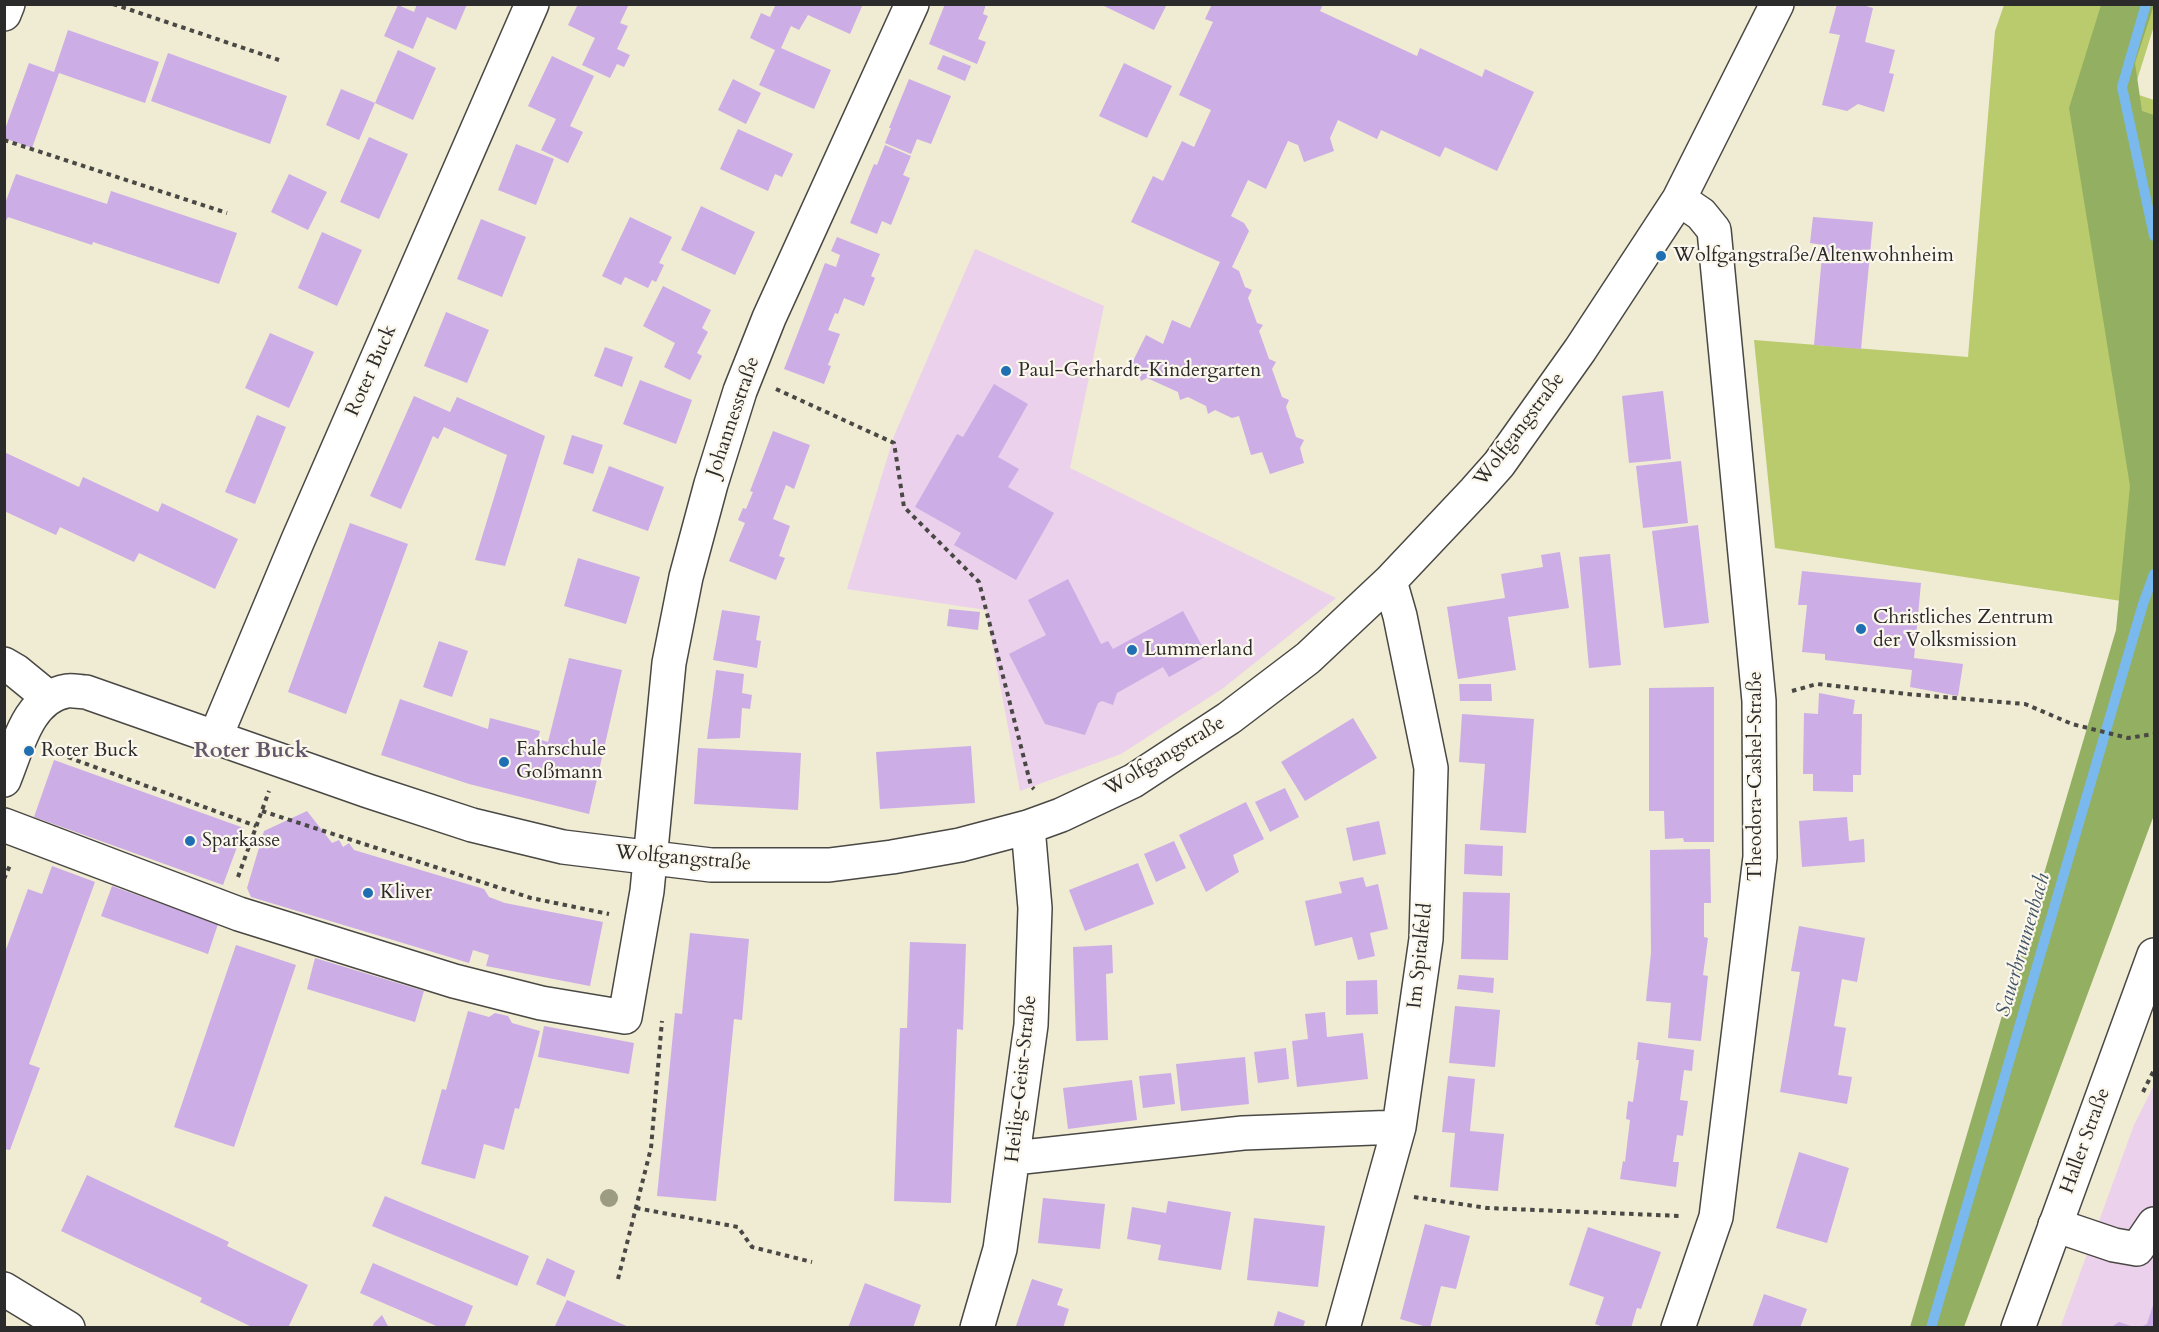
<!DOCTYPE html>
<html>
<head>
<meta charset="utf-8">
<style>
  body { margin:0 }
  #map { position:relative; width:2159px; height:1332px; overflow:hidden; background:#f0ebd3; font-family:Cardo,serif }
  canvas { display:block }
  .frame { position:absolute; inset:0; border:6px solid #2b2b2b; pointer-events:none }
</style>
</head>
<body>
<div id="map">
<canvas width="2159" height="1332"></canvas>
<div class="frame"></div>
</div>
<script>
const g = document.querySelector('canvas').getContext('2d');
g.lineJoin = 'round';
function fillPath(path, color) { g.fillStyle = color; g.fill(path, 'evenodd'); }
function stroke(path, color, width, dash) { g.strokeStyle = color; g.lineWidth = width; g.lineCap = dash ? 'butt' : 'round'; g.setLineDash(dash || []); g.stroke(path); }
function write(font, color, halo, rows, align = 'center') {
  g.font = font + ' Cardo,serif'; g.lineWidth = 4.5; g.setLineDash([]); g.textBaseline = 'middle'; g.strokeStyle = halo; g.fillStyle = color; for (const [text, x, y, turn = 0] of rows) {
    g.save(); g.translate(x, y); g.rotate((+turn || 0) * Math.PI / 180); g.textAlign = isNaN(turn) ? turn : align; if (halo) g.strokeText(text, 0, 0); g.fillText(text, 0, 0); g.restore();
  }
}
fillPath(new Path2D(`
  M975,249L1104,306L1070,468L1336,598L1222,689L1121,754L1020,791L986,610L847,589L894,436Z
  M2154,1085V1327L2060,1328L2134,1125Z`), '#ebd1eb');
fillPath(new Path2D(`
  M2004,5H2154V26L2133,93L2154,100V606L1775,548L1754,340L1968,357L1995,31Z`), '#bacb6e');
fillPath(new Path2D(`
  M2101,5H2154L2135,63L2142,111L2154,115V815L1964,1327H1910L2116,630L2130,486L2069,108Z`), '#93af61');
stroke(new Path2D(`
  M2146,4L2122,87L2154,236
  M1931,1328L2143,604L2154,574`), '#79b9ee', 10);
fillPath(new Path2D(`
  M417,4H467L456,30L427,17L413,49L384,36L398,5L414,12Z
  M578,4H629L620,23L628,26L617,49L630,55L624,67L617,64L610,78L582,65L595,38L568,25Z
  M776,4H863L850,34L808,15L799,30L791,26L781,48L831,70L814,109L759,85L775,50L750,38L761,13L770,17Z
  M945,4H986L983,14L988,16L978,39L986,42L977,64L929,44Z
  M1105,4H1167L1154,30L1104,6Z
  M1212,4H1323L1320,11L1417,56L1420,48L1482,77L1485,69L1534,92L1497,171L1445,147L1440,157L1381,130L1377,139L1338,120L1330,138L1334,151L1304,162L1298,145L1288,141L1266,189L1248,180L1231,216L1244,223L1249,231L1232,267L1239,271L1245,287L1252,290L1248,298L1257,323L1263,325L1259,331L1269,359L1276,362L1272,369L1282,397L1289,400L1286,407L1296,437L1304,440L1300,448L1304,463L1270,474L1262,452L1251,455L1239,416L1232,418L1215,410L1208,414L1206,406L1188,397L1180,400L1178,392L1147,378L1141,381L1139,374L1129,369L1146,335L1163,344L1172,320L1190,328L1220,262L1131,222L1153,176L1163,181L1182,141L1194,147L1211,110L1179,95L1213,22L1205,19Z
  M1837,4H1859L1873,8L1865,42L1895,50L1889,73L1894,74L1884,112L1858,104L1847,111L1822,105L1840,35L1829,33Z
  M68,30L159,62L145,103L59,73L32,148L4,138V132L29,63L54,72Z
  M398,50L436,68L413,120L375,103L359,140L326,125L341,89L375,103Z
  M168,53L287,96L270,144L151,101Z
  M943,55L971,66L965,81L937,69Z
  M552,56L594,76L570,126L583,132L568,163L541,150L556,119L528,106Z
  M1124,63L1172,86L1147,138L1099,116Z
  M733,79L761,93L746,124L718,110Z
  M909,79L951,96L931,144L917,139L911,154L885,143L891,128H889Z
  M738,129L793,154L782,177L775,174L768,191L720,169Z
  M369,137L408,154L379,219L340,202Z
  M516,144L554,159L536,205L498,190Z
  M885,145L911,156L903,175L910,178L891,225L882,221L877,234L850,223L874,164L877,165Z
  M16,174L107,204L111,191L237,233L219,284L93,242L92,245L8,217L4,224V206Z
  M289,174L327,192L308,230L271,212Z
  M701,206L755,232L735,275L681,250Z
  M630,217L672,237L659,263L664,265L656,282L652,280L648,288L625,277L621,285L602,276Z
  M1813,217L1873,222L1861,349L1814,345L1823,245L1810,243Z
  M481,219L526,237L502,297L457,279Z
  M322,232L362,250L337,306L298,288Z
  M837,237L880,254L871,276L875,278L864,306L844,298L838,314L835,313L828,330L840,334L828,365L831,366L824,384L784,369L825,263L836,267L840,255L831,251Z
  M663,286L711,310L702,328L708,332L697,353L702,356L690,380L664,367L675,343L643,326Z
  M446,312L489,330L467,383L424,366Z
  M270,333L314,352L289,408L245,388Z
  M605,347L633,357L622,387L594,376Z
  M640,380L692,400L676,444L623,424Z
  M994,384L1028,404L998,457L1019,469L1008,487L1054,513L1016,580L954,545L961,533L915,507L957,434L963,437Z
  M1663,391L1671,459L1629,463L1622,396Z
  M414,396L450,412L457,397L545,436L505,566L475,560L507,455L444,427L438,439L433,436L401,509L370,496Z
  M257,415L286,427L255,504L225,492Z
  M773,431L810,445L794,489L786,485L773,519L790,526L779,556L785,558L776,580L729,561L745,523L738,520L743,508L746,509L753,492L750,491Z
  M572,435L603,445L593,474L563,464Z
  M4,452L79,487L83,477L158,512L162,503L238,539L215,589L139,553L134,562L60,527L56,535L4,511Z
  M1681,461L1688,523L1643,528L1636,466Z
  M609,466L664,487L648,531L592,511Z
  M350,523L408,544L346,714L288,692Z
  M1698,525L1709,623L1664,628L1652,531Z
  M1560,552L1569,608L1508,617L1516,670L1458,679L1447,607L1505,598L1501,574L1543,567L1541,555Z
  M1610,554L1621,665L1589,668L1579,557Z
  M578,558L640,577L626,624L564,606Z
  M1802,571L1921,583L1914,658L1963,664L1958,696L1910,687L1912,670L1825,660V654L1802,652L1807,605H1798Z
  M1068,579L1101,644L1108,641L1113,649L1183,611L1202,646L1199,647L1205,657L1169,677L1163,667L1117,693L1113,705L1102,701L1098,703L1085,735L1045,724L1009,654L1046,635L1028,600Z
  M949,609L980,612L978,630L947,626Z
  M722,610L760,616L756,640L761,641L757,668L713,660Z
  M439,641L468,651L452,697L423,687Z
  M569,658L622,670L589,814L469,784L381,755L400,699L488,729L490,718L540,731L538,739L548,742Z
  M716,670L744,674L742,693L752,695L750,709L742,708L740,738L707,739Z
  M1459,684H1491L1492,701H1460Z
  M1714,687V842H1684L1683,838L1665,839L1664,811H1649V688Z
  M1819,693L1855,700L1853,714H1862L1861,775H1853V792L1813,791V774H1803L1804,713L1818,714Z
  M1462,714L1534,719L1526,833L1480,830L1485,764L1459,762Z
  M1353,718L1377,758L1305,801L1281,762Z
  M971,746L975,803L880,809L876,752Z
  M698,748L801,753L798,810L694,804Z
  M54,760L244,828L223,885L34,817Z
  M1285,788L1299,817L1270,832L1255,802Z
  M1246,802L1264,839L1233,855L1239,872L1206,892L1179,835Z
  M307,811L332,843L339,840L343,847L349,843L354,850L484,889L489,897L505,903L603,922L590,986L486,966L489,955L473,950L469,963L251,897L247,888L264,831Z
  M1847,817L1849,841L1864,839L1865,862L1802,867L1799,821Z
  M1379,821L1386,854L1353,861L1346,828Z
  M1174,841L1186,868L1156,882L1144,854Z
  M1465,844L1503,846L1502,876L1464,874Z
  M1710,849L1711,903H1704V937L1708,938L1703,975L1708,976L1701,1041L1668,1038L1671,1003L1646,1001L1651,953L1650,850Z
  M1138,863L1154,904L1085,931L1069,890Z
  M52,866L95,882L29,1064L40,1068L10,1150L4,1149V955L28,889L42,894Z
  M1363,877L1366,887L1378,884L1388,929L1370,933L1375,956L1358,960L1352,937L1315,946L1305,901L1342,893L1339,882Z
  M112,886L218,924L208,954L101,916Z
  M1463,892L1510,893L1508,960L1461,959Z
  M1799,926L1865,938L1857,982L1842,979L1834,1026L1846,1028L1838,1075L1852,1077L1847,1104L1780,1092L1800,972L1791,971Z
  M690,933L749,939L742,1020L734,1019L716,1201L657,1196L675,1013L682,1014Z
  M910,942L966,944L963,1030L957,1029L951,1203L894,1201L900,1028H907Z
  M236,945L296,965L234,1147L174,1127Z
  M1112,945L1113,973L1106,974L1108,1040L1076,1041L1073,947Z
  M315,958L424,991L415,1022L307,989Z
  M1459,975L1494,978L1493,993L1457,989Z
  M1377,980L1378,1014L1346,1015V981Z
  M1455,1006L1500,1010L1495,1067L1449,1063Z
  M468,1011L489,1017L495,1013L508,1016L512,1023L540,1031L519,1109L515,1108L504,1150L484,1144L475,1179L421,1164L442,1089L446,1090Z
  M1325,1012L1327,1037L1363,1033L1368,1079L1297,1087L1292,1041L1308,1039L1305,1014Z
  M544,1026L634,1043L629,1074L538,1057Z
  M1638,1042L1694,1050L1692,1071L1684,1070L1680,1100L1688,1101L1683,1136L1677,1135L1673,1162H1679L1676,1187L1620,1179L1623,1161L1625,1162L1630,1120L1626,1119L1628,1101L1633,1102L1639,1060H1636Z
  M1286,1048L1289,1079L1258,1083L1254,1052Z
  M1245,1057L1249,1104L1181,1111L1176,1064Z
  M1171,1073L1175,1104L1143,1108L1139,1076Z
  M1448,1076L1475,1079L1470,1131L1504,1134L1498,1191L1450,1187L1455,1133L1442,1132Z
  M1132,1080L1137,1120L1068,1129L1063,1088Z
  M1799,1152L1849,1168L1827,1243L1776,1228Z
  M87,1175L229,1242L227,1246L308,1285L288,1328H254L200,1302L202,1298L61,1231Z
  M385,1196L529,1256L517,1286L372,1226Z
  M1043,1198L1105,1204L1100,1249L1038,1243Z
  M1168,1201L1231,1212L1221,1270L1158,1260L1161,1245L1127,1239L1132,1207L1166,1213Z
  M1254,1218L1325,1226L1318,1287L1247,1280Z
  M1425,1224L1470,1236L1456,1289L1441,1286L1430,1328L1400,1319Z
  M1588,1227L1661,1252L1641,1309L1637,1308L1631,1328H1606L1595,1324L1604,1297L1569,1285Z
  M547,1258L575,1271L565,1297L536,1284Z
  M373,1263L473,1306L464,1328H441L360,1293Z
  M1032,1279L1063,1289L1057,1305L1069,1309L1063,1328L1016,1326Z
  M865,1283L921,1305L913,1328H848Z
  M1764,1294L1807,1309L1800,1328H1752Z
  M567,1300L572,1302L631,1328H559L555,1326Z
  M2154,1302V1328H2138L2147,1324Z
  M1278,1311L1305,1321L1303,1328H1273Z
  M382,1315L389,1328H372L374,1323Z
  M2119,1322L2134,1327V1328H2110Z`), '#ccade6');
const minor = new Path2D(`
  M4,14L8,4
  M4,664L16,671L49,698
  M215,738L298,540L532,4
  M4,780C17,749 28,697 67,691C73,690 80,692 86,692L368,791L472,825L563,847L711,865H829L892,857L960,845L1028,827L1061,815L1133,781L1229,718L1308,658L1390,581L1475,491L1499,464L1580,350L1679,199L1777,4
  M4,825L239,914L454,981L541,1003L625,1017L647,891L669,663L686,577L711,484L740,391L769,318L912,4
  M1014,1158L1243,1133L1399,1127
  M2055,1225L2114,1245L2137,1249L2154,1224
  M4,1289L68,1328
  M977,1328L1000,1249L1031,1025L1035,908L1028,827
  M1343,1328L1399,1127L1426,939L1431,768L1400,616L1390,581
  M1678,1328L1716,1217L1760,857L1759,701L1714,230L1701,214L1679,199`);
const major = new Path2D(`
  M2018,1328L2154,955`);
stroke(minor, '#494844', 36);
stroke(major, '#494844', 36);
stroke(new Path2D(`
  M113,4L279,60
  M4,140L227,213
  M776,389L894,443L904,507L979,582L1031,786L1034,789
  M1792,691L1817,684L1907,694L2025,704L2072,724L2128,738L2154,734
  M51,751L256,826
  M262,811L531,898L609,914
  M238,877L269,791
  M4,879L11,863
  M2143,1092L2154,1070
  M1414,1197L1487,1208L1681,1216
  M636,1208L738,1227L752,1247L812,1262
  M618,1279L651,1148L662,1021`), '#494844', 4, [4.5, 4.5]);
stroke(minor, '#fff', 33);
stroke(major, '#fff', 33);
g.fillStyle = '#9b9c82';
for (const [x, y] of [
  [609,1198]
]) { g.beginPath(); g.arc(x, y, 9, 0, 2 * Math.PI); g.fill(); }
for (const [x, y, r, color] of [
  [1661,256,6,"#1f6fb2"],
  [1006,371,6,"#1f6fb2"],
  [1861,629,6,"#1f6fb2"],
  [1132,650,6,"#1f6fb2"],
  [29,751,6,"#1f6fb2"],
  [504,762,6,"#1f6fb2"],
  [190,841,6,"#1f6fb2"],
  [368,893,6,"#1f6fb2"]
]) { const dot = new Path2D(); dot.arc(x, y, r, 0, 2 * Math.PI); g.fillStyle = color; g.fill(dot); stroke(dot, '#fbf7ec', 2); }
write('20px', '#2b2b2b', '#fbf7ec', [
  ["Wolfgangstraße/Altenwohnheim",1673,256],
  ["Paul-Gerhardt-Kindergarten",1018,371],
  ["Christliches Zentrum",1873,618],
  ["der Volksmission",1873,641],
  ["Lummerland",1144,650],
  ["Fahrschule",516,750],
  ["Goßmann",516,773],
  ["Roter Buck",41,751],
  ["Sparkasse",202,841],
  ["Kliver",380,893]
], 'left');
write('20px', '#2b2b2b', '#fbf7ec', [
  ["Roter Buck",372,371,-66],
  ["Johannesstraße",734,417,-71],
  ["Wolfgangstraße",1520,430,-53],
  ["Wolfgangstraße",1165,757,-31],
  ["Theodora-Cashel-Straße",1756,776,-90],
  ["Wolfgangstraße",683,859,5],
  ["Im Spitalfeld",1421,956,-84],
  ["Heilig-Geist-Straße",1022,1079,-84],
  ["Haller Straße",2086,1141,-70]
]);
write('italic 21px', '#425666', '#fbf7ec', [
  ["Sauerbrunnenbach",2024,945,-74]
]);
write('bold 22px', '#63586c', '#fbf7ec', [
  ["Roter Buck",251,752]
]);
</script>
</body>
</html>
